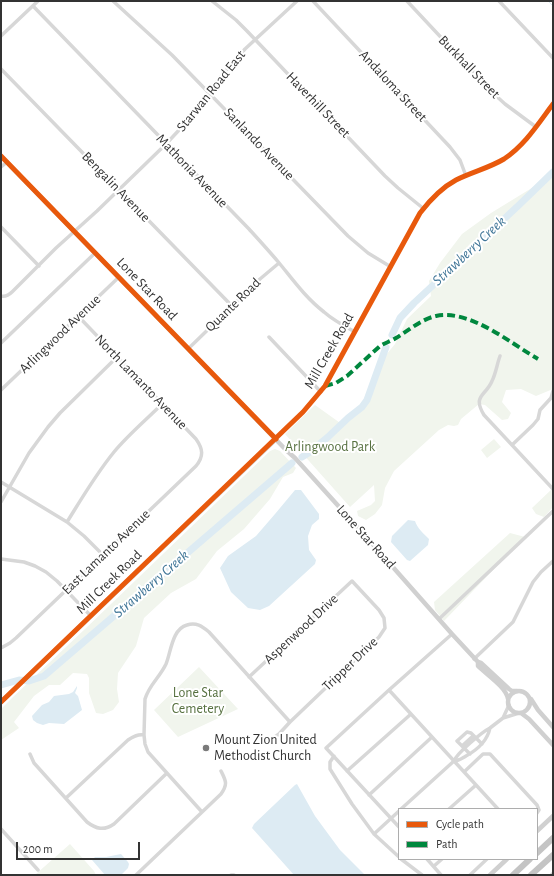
<!DOCTYPE html>
<html>
<head>
<meta charset="utf-8">
<style>
  body { margin:0 }
  #map { position:relative; width:554px; height:876px; overflow:hidden; background:#fff; font-family:"Alegreya Sans",sans-serif }
  canvas { display:block }
  .frame { position:absolute; inset:0; border:2px solid #333; pointer-events:none }
  .legend { position:absolute; left:398px; top:808px; width:140px; height:52px; box-sizing:border-box; background:#fff; border:1px solid #adadad; margin:0; padding:5px 7px; list-style:none; font-size:12px; color:#333 }
  .legend li { display:flex; align-items:center; gap:8px; height:20px }
  .legend b { width:20px; border:1px solid #adadad }
  .scale { position:absolute; left:16px; top:842px; width:124px; height:18px; box-sizing:border-box; border:2px solid #333; border-top:0; padding-left:5px; font-size:12px; line-height:14px; white-space:nowrap; color:#333; -webkit-text-stroke:3px #fff; paint-order:stroke }
</style>
</head>
<body>
<div id="map">
<canvas width="554" height="876"></canvas>
<div class="frame"></div>
<ul class="legend">
<li><b style="height:5px;background:#e8590c"></b>Cycle path</li>
<li><b style="height:5px;background:#00873e"></b>Path</li>
</ul>
<div class="scale">200 m</div>
</div>
<script>
const g = document.querySelector('canvas').getContext('2d');
g.lineJoin = 'round';
function fillPath(path, color) { g.fillStyle = color; g.fill(path, 'evenodd'); }
function stroke(path, color, width, dash) { g.strokeStyle = color; g.lineWidth = width; g.lineCap = dash ? 'butt' : 'round'; g.setLineDash(dash || []); g.stroke(path); }
function write(font, color, halo, rows, align = 'center') {
  g.font = font + ' "Alegreya Sans",sans-serif'; g.lineWidth = 4; g.setLineDash([]); g.textBaseline = 'middle'; g.strokeStyle = halo; g.fillStyle = color; for (const [text, x, y, turn = 0] of rows) {
    g.save(); g.translate(x, y); g.rotate((+turn || 0) * Math.PI / 180); g.textAlign = isNaN(turn) ? turn : align; if (halo) g.strokeText(text, 0, 0); g.fillText(text, 0, 0); g.restore();
  }
}
fillPath(new Path2D(`
  M553,175V389L536,396L521,389L506,390L502,402L511,413L508,419L502,420L485,405L479,404L461,419L458,425L454,426L448,425L439,430L394,471L385,488L382,505L375,514L366,520L358,516L357,511L371,505L375,501L374,485L350,507L285,434L315,405L343,425L349,419L363,407L370,399L386,355L395,344L407,319L431,296L429,281L440,263L462,234L491,213Z
  M494,439L501,447L487,458L481,450Z
  M275,449L280,451L296,468L293,473L283,477L270,499L244,529L217,551L196,579L171,593L144,618L136,646L118,673L117,689L119,702L113,710L103,714L96,713L89,693V678L87,674L73,673L60,685H49L34,696L14,722L19,728L1,740V709L13,697L85,629L270,451Z
  M553,488V507L544,517L536,514L532,508Z
  M510,533L525,537L444,621L435,610L434,602Z
  M199,667L238,709L178,737L154,710Z
  M70,844L94,871L96,875H37L36,874Z`), '#f1f5ed');
fillPath(new Path2D(`
  M295,490H301L319,514V519L312,525L308,536L309,550L316,560L315,564L269,606L260,610L248,608L231,592L220,568L228,556L256,536L275,514Z
  M408,520L415,521C417,528 424,534 429,539L428,545L410,561L407,560L391,542L392,536Z
  M77,686V688L75,693L78,696L82,710L64,724L49,723L43,725L37,723L33,720L32,716L42,705L49,702L54,696L69,694L73,692Z
  M297,784L315,816L340,850L365,875H294L252,828L254,824L295,785Z
  M121,854L128,862L129,864L128,868L121,875H105L92,860L95,857H106Z`), '#ddebf3');
stroke(new Path2D(`
  M548,1L553,6`), '#ddebf3', 1);
stroke(new Path2D(`
  M392,335L400,318L414,303L519,205L553,172
  M302,457L310,452L328,437L348,418L362,407L367,400L386,347
  M1,685L19,680L29,681L44,676L292,463`), '#ddebf3', 7);
stroke(new Path2D(`
  M113,1L172,55L348,236L368,253L391,267
  M212,1L236,20L247,31L385,176L398,188L424,209
  M313,1L450,147L460,160L466,176
  M407,1L493,93L505,104L536,127
  M499,1L553,58
  M33,6L249,229C259,240 270,252 280,264C293,280 306,298 324,312C333,320 344,326 355,332
  M1,36L38,1
  M1,69L232,306
  M1,167L7,162
  M1,227L39,266
  M1,296C6,297 9,295 12,292L56,248L97,211L166,144L195,113L222,75L245,49L297,1
  M269,337L321,392
  M1,343L95,253
  M188,349L260,279L279,263
  M500,356C497,364 496,373 492,381C486,396 472,395 484,415L553,489
  M1,390L119,277
  M276,439L303,412L325,386L420,213C430,200 441,188 456,180C472,172 489,168 504,159C525,145 538,124 553,104
  M512,445L533,425L538,419L540,410L551,398L553,391
  M1,482L67,522L84,536L103,555
  M1,502L29,453L48,427L60,413L117,357
  M67,522C82,498 96,474 114,452C128,435 146,420 162,404
  M1,559L24,562L35,566L46,572L57,581L91,616
  M439,619L553,511
  M1,648L10,643L16,638L196,466C204,456 203,449 196,439L78,316
  M474,659L513,622L533,582L541,572L553,561
  M249,677L352,581L379,610L384,618L385,628L379,637L290,722L279,734L272,739
  M389,690L498,809
  M503,718L509,705
  M490,728C487,742 477,750 466,756C461,759 459,761 454,761C457,753 482,732 490,728Z
  M490,728L503,718L519,713
  M462,746L473,736
  M30,754L34,763L87,822C96,829 104,831 114,824L167,773
  M470,754L457,741L467,732L471,733L482,744
  M334,756L330,762V769L352,804L374,834L399,857
  M347,771L411,714
  M464,772L483,754H490L537,805L539,810L537,813
  M369,795L432,737
  M66,798L128,740C134,736 138,734 144,735
  M401,809L454,761
  M449,809L476,785
  M202,812L148,752L145,744L144,735L145,699C149,685 160,677 166,664C171,652 172,629 187,625C196,622 202,626 209,632L290,722
  M399,827L326,748L389,690L452,634
  M1,829L38,870
  M374,834L399,811
  M401,859L422,875
  M427,859L441,875
  M434,866L442,859
  M136,875L221,794C228,784 226,781 221,771
  M231,875H234
  M470,875L487,859`), '#d7d7d7', 3.5);
stroke(new Path2D(`
  M1,156L286,450L295,458L361,531L452,634L478,662
  M508 702a11 11 0 1 1 22 0a11 11 0 1 1-22 0Z
  M508,699C506,687 487,675 478,666V662L481,663L509,689L512,691H517
  M531,699L538,710L553,727
  M1,702L276,439
  M521,713L529,719L553,745
  M537,831L553,816
  M490,875L507,859
  M552,875L553,874`), '#d0d0d0', 4.5);
stroke(new Path2D(`
  M537,853L553,838
  M513,875L530,859
  M531,875L553,855`), '#c4c4c4', 6);
stroke(new Path2D(`
  M325,386L336,383L347,376L380,346C385,343 391,341 396,338C409,330 422,319 436,316C470,309 510,343 538,359`), '#00873e', 4, [8, 4]);
stroke(new Path2D(`
  M1,156L276,439
  M1,702L303,412L325,386L420,213C430,200 441,188 456,180C472,172 489,168 504,159C525,145 538,124 553,104`), '#e8590c', 5);
for (const [x, y, r, color] of [
  [206,748,4,"#7a7a7a"]
]) { const dot = new Path2D(); dot.arc(x, y, r, 0, 2 * Math.PI); g.fillStyle = color; g.fill(dot); stroke(dot, '#fff', 1.5); }
write('14px', '#333', '#fff', [
  ["Burkhall Street",469,67,46],
  ["Andaloma Street",393,86,47],
  ["Starwan Road East",211,91,-51],
  ["Haverhill Street",318,105,46],
  ["Sanlando Avenue",259,144,46],
  ["Mathonia Avenue",192,171,46],
  ["Bengalin Avenue",116,187,46],
  ["Lone Star Road",147,289,46],
  ["Quante Road",233,305,-44],
  ["Arlingwood Avenue",60,334,-44],
  ["Mill Creek Road",329,351,-60],
  ["North Lamanto Avenue",141,382,46],
  ["Lone Star Road",366,537,48],
  ["East Lamanto Avenue",106,552,-44],
  ["Mill Creek Road",109,582,-44],
  ["Aspenwood Drive",301,629,-43],
  ["Tripper Drive",350,664,-44]
]);
write('14px', '#56703f', '#fff', [
  ["Arlingwood Park",330,447],
  ["Lone Star",198,693],
  ["Cemetery",198,709]
]);
write('14px', '#333', '#fff', [
  ["Mount Zion United",214,740],
  ["Methodist Church",214,756]
], 'left');
write('italic 15px', '#3f7597', '#fff', [
  ["Strawberry Creek",469,251,-43],
  ["Strawberry Creek",151,584,-41]
]);
</script>
</body>
</html>
